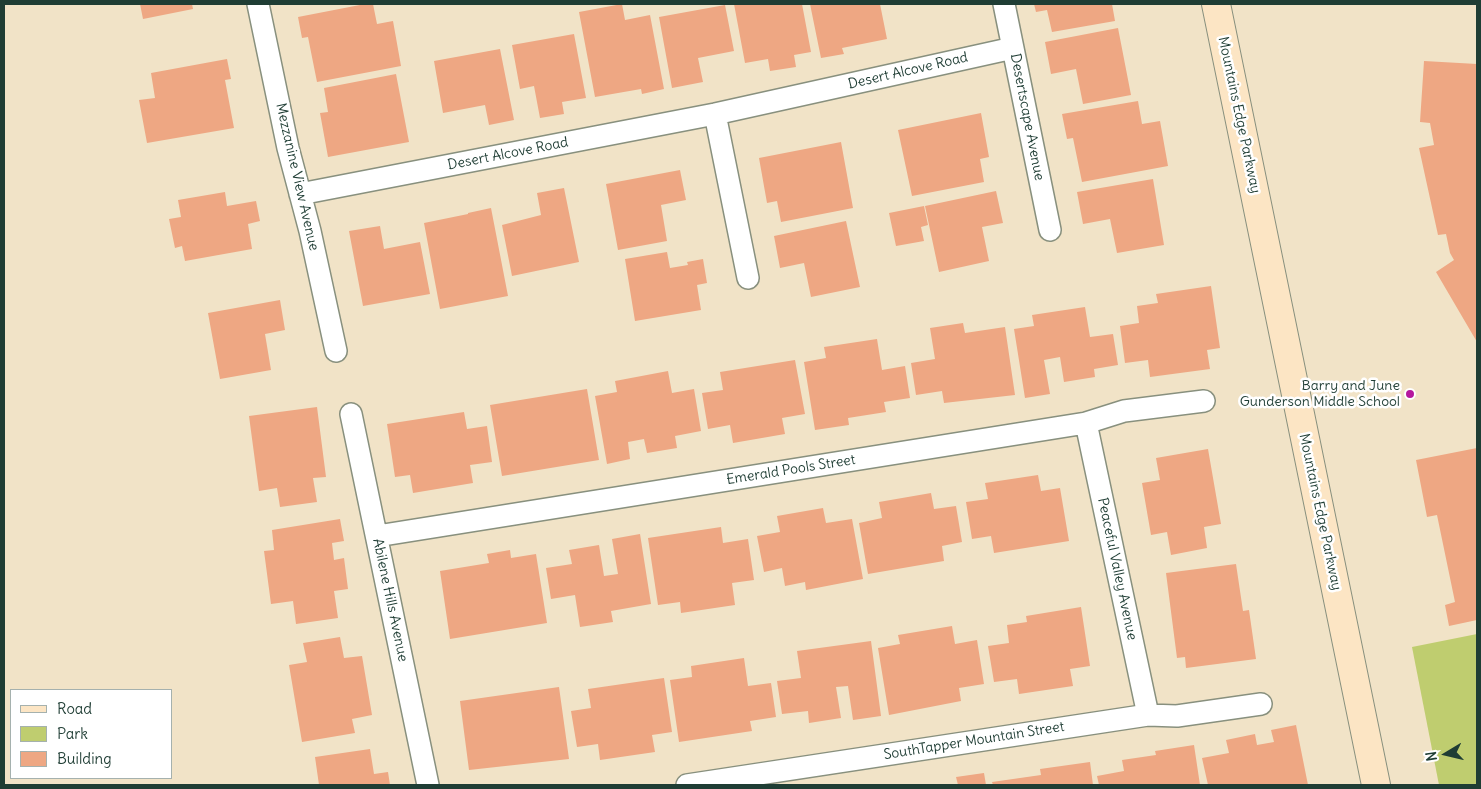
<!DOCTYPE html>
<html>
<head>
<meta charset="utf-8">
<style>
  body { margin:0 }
  #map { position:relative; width:1481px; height:789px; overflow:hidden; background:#f1e3c7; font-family:Delius,sans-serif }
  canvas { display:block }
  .frame { position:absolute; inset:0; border:5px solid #1f3d34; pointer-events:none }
  .legend { position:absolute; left:10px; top:689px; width:162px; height:90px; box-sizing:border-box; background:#fff; border:1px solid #a5b1ae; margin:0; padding:6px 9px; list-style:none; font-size:15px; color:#1f3d34 }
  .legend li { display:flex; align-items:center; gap:10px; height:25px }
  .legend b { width:25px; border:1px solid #a5b1ae }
  .north { position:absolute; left:1421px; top:729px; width:50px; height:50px; -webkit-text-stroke:4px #fff; paint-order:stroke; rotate:261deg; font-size:14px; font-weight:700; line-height:20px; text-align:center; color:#1f3d34 }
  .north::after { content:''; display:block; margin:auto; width:18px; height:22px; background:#1f3d34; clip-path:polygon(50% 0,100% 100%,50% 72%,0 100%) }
</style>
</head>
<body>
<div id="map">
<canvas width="1481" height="789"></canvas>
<div class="frame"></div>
<ul class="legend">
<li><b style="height:6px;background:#fce5c4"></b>Road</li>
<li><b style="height:14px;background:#bfcd6f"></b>Park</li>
<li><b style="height:14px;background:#eea783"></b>Building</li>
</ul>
<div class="north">N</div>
</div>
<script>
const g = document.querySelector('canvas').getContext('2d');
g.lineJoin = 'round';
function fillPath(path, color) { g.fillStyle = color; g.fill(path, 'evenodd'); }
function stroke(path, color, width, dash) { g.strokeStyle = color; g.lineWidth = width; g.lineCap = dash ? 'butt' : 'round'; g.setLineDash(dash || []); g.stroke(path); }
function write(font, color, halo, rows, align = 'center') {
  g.font = font + ' Delius,sans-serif'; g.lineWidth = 5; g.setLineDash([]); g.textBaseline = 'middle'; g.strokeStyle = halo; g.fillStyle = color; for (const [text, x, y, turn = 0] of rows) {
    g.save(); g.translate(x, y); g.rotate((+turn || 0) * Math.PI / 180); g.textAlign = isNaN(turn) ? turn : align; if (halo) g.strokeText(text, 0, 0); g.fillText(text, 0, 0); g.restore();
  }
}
fillPath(new Path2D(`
  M1477,634V785H1439L1412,647Z`), '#bfcd6f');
fillPath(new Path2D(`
  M140,4H192L193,9L143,19Z
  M365,4H373L377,24L393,21L401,66L317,82L308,37L302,38L298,17Z
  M622,4L625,20L650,15L664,89L642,94L641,89L595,97L579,12Z
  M734,4H802L811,52L794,55L796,67L770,71L768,59L745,63Z
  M810,4H880L887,39L842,48L844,54L821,58Z
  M1034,4H1112L1115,21L1052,32L1047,10L1036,12Z
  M725,5L734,51L698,58L703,82L672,88L659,17Z
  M1118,28L1131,95L1083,104L1076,69L1051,74L1045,42Z
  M574,34L586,98L562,102L564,114L540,118L534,86L520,89L512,45Z
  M500,49L514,120L489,125L485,105L443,113L434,61Z
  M227,59L231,79L225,80L234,128L147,143L139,100L155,98L151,73Z
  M1424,61L1477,64V342L1436,272L1454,260L1450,253L1446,234L1438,235L1419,148L1434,145L1430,123L1420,122Z
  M396,74L409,142L328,157L320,113L328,112L324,88Z
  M1138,101L1142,124L1160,121L1168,166L1082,182L1073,138L1067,139L1062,114Z
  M981,113L989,157L980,159L984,182L912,196L898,130Z
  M841,142L853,208L781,222L777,201L767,203L759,158Z
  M680,170L686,200L661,205L667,241L618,250L606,184Z
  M1153,179L1164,245L1117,253L1110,219L1083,224L1077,192Z
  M564,188L579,262L512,276L502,225L541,215L537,193Z
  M996,191L1003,223L982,227L989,261L939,272L925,206Z
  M225,192L227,206L256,201L260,221L248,224L252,249L185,261L182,246L175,248L169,219L181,217L178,200Z
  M924,206L928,225L921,227L924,241L896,246L889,213Z
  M491,208L508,296L440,309L424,223L468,214V213Z
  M846,221L860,287L811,297L804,263L780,268L774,236Z
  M380,226L384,249L420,242L430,294L363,306L349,231Z
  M667,252L670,268L688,265L687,262L703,259L707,283L697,285L701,310L635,321L625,259Z
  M1211,286L1220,348L1207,350L1210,369L1150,377L1148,360L1125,363L1120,326L1139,323L1137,306L1158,303L1156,294Z
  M280,300L285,330L265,334L271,370L220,379L208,313Z
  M1085,307L1090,337L1113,334L1118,365L1094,369L1095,377L1064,382L1060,357L1044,360L1050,394L1025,398L1014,329L1034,326L1032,315Z
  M963,323L965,333L1005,327L1015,395L944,403L942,391L916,395L911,363L935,359L930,328Z
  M877,339L882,370L905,366L910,398L884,402L886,412L848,418L849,425L815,430L804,362L826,358L824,347Z
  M795,360L805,414L782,418L785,434L733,443L730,425L708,429L702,393L723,390L720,372Z
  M668,371L672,393L694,389L701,431L675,436L677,448L647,453L644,439L628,442L630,459L607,464L595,396L617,392L615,381Z
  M587,389L599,460L502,476L490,405Z
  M317,407L326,477L313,478L317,502L280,507L277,488L259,491L249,416Z
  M464,412L467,429L487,426L492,462L470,465L473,483L413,493L410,475L395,477L387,424Z
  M1477,448V620L1449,626L1445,605L1455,602L1437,515L1427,517L1416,460Z
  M1208,449L1221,524L1204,527L1207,548L1171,555L1167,532L1151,535L1142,483L1160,480L1156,458Z
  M1038,475L1041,491L1060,488L1069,541L994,553L991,536L972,539L966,502L988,499L985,483Z
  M931,493L934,509L956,506L962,542L942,546L944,561L868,574L859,523L882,518L879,502Z
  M823,508L826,523L852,519L863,579L806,590L805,582L785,586L782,568L764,572L757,536L780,532L777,516Z
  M340,519L344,541L332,543L334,560L344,558L348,589L334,591L338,618L296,624L293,601L271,604L264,551L274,550L272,530Z
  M721,527L723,543L748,539L754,580L732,583L735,605L681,613L680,602L658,605L648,538Z
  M640,534L651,604L611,611L613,622L580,627L575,595L551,599L546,568L572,564L569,550L599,545L604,576L618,574L612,539Z
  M510,550L511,558L536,554L547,623L450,639L440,571L489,563L487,554Z
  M1236,564L1243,611L1249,610L1256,659L1186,668L1185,657L1177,658L1166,573Z
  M1081,607L1090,666L1070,669L1073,686L1019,694L1017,679L994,682L988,646L1009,643L1007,625L1027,622L1026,616Z
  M952,626L955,644L977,640L984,684L959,688L961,701L889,715L878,648L900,644L898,635Z
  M340,637L344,658L362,656L372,715L352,719L355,733L302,742L289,665L307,662L303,643Z
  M871,641L881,716L853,720L848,686L836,687L841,718L809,723L808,711L782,714L777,681L801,678L797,651Z
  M744,658L748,686L771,683L776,717L750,721L752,731L679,742L670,680L692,677L691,666Z
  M664,678L672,732L652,735L655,752L600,760L598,744L577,747L571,711L591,708L588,689Z
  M559,687L569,759L469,770L460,701Z
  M1296,725L1308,785H1208L1202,758L1229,753L1226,740L1255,734L1257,745L1274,742L1271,730Z
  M1194,745L1200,785H1099L1097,776L1124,771L1122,760L1156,755L1155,751Z
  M370,749L374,774L388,772L390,785H319L315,757Z
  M1090,762L1093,785H993L992,782L1041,775L1040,769Z
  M984,773L986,785H958L956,777Z`), '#eea783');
const street = new Path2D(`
  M258,4L288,148L310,231L336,351
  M1004,4L1050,230
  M715,114L748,278
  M300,194L715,114L1013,48
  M351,414L428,785
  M1086,423L1148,715
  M377,536L1086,423L1124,411L1204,401
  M687,785L1148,715L1177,716L1261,704`);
const secondary = new Path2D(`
  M1216,4L1376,785`);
stroke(street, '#88907e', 24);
stroke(secondary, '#88907e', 30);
stroke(street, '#fff', 21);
stroke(secondary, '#fce5c4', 28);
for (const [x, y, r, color] of [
  [1410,394,5,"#b5179e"]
]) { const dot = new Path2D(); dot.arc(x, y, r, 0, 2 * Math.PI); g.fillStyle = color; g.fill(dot); stroke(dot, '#fff', 2); }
write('14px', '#1f3d34', '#fff', [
  ["Desert Alcove Road",908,71,-13],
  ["Mountains Edge Parkway",1239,115,78],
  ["Desertscape Avenue",1027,117,79],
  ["Desert Alcove Road",508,154,-11],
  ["Mezzanine View Avenue",297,177,77],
  ["Emerald Pools Street",791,470,-9],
  ["Mountains Edge Parkway",1320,512,78],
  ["Peaceful Valley Avenue",1117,569,78],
  ["Abilene Hills Avenue",390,600,78],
  ["SouthTapper Mountain Street",974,741,-9]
]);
write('14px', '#1f3d34', '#fff', [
  ["Barry and June",1400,386],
  ["Gunderson Middle School",1400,402]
], 'right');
</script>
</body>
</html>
